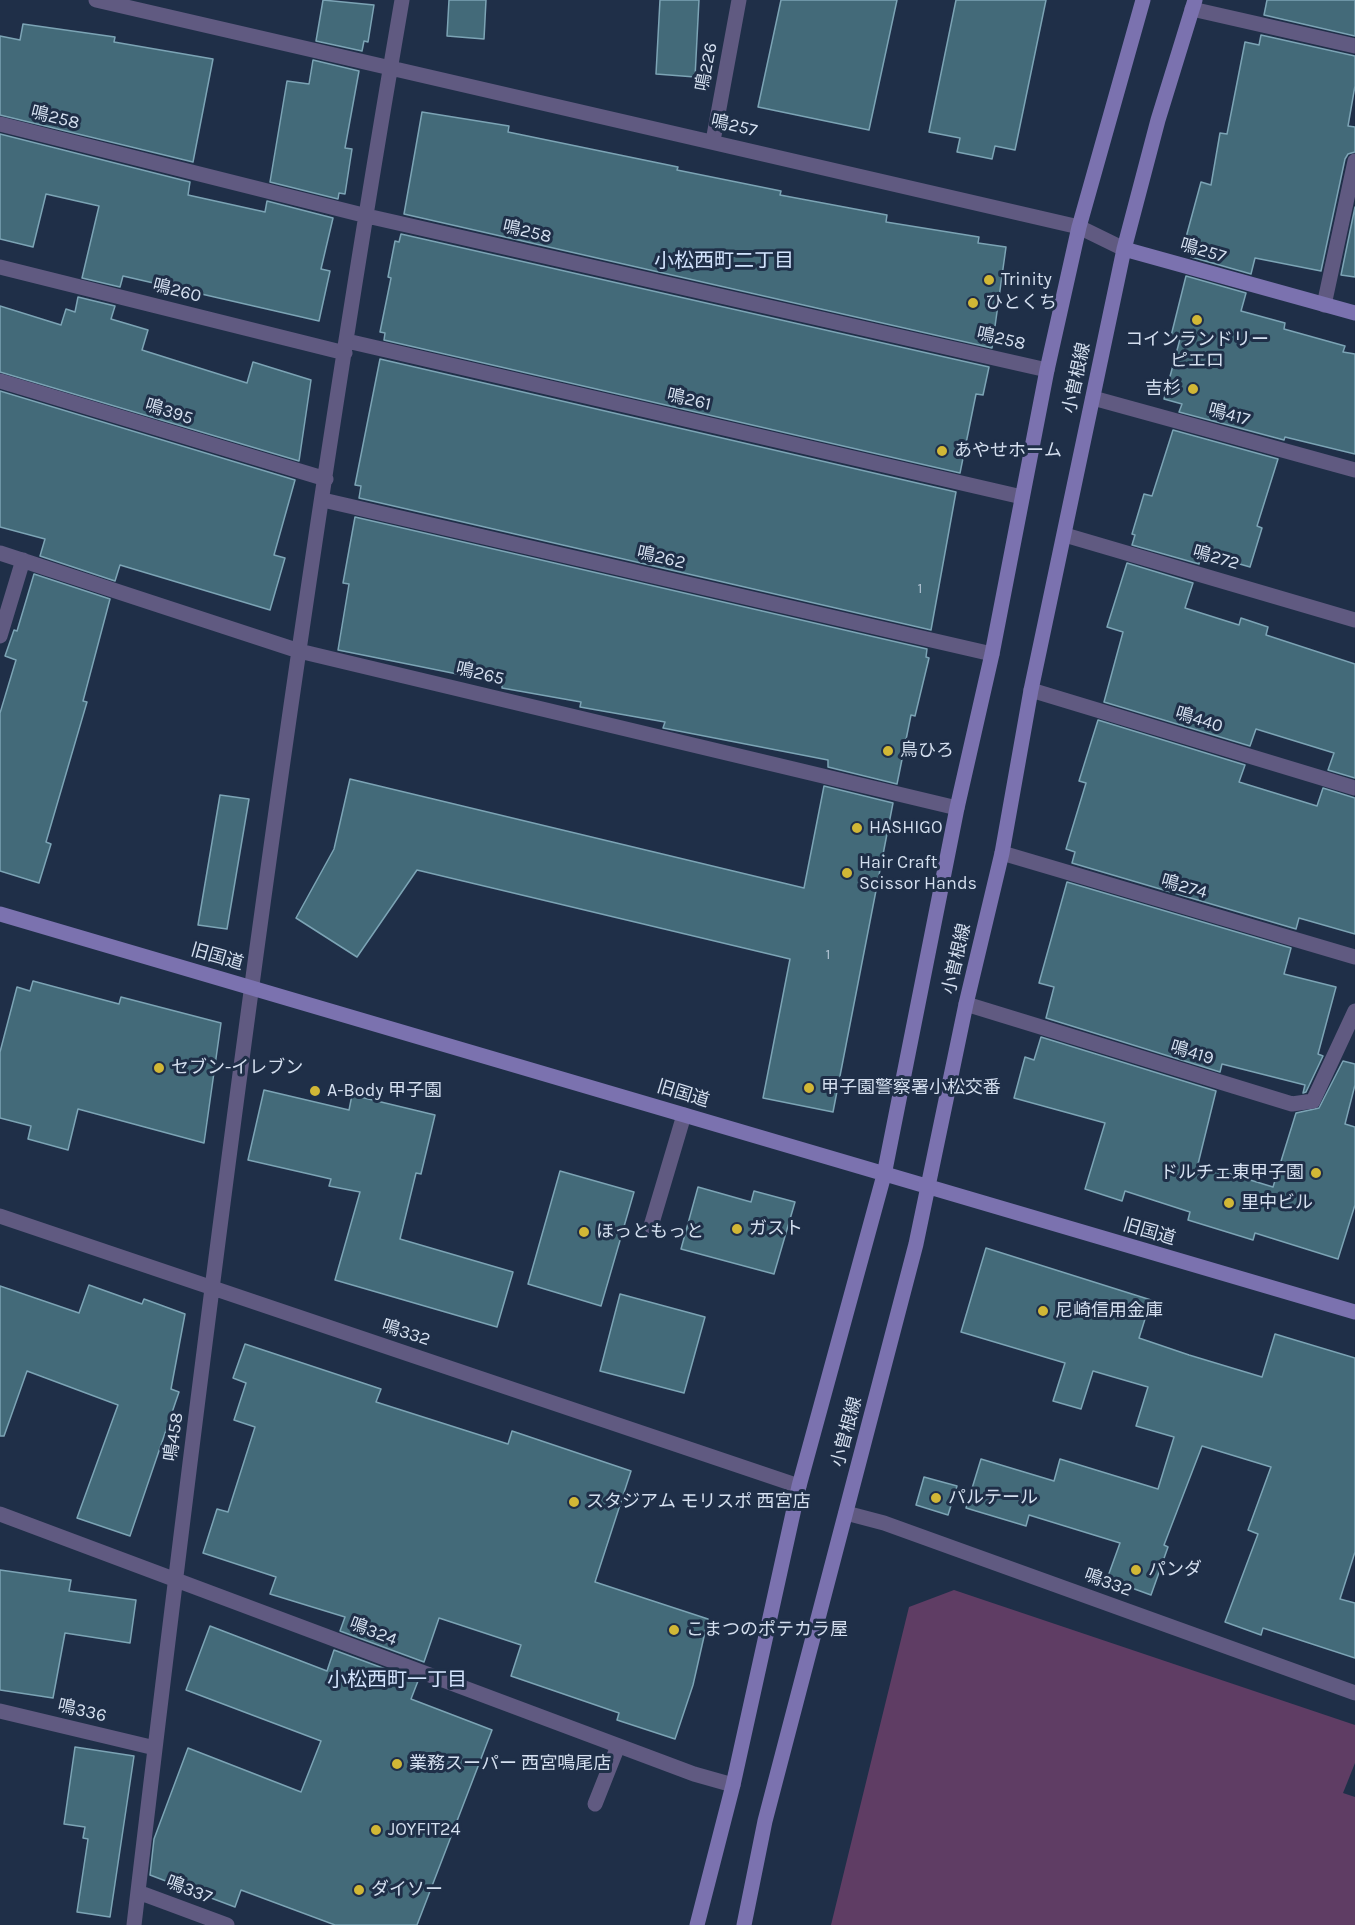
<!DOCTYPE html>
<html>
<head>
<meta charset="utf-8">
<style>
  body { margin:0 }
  canvas { display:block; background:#1f2f48 }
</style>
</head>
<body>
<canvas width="1355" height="1925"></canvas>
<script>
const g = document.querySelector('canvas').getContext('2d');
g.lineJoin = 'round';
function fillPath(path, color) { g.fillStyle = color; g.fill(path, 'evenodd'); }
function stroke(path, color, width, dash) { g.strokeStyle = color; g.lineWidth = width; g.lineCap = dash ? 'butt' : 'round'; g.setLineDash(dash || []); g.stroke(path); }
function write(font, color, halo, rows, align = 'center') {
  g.font = font + ' Karla,"Noto Sans JP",sans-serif'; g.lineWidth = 6; g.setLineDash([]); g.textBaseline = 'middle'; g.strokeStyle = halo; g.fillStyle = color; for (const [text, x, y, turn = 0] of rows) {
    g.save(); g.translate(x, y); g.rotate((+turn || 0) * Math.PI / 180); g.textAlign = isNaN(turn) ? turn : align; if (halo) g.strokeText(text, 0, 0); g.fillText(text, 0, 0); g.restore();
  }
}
fillPath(new Path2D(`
  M954,1590L1355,1725V1763L1343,1793L1355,1797V1925H831L909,1607Z`), '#5f3d64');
const building = new Path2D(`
  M323,0L374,5L368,42L364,41L362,51L316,41Z
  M449,0H486L484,39L447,36Z
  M660,0H699L695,77L656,74Z
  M781,0H897L869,130L758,107Z
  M956,0H1046L1015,150L995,146L992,159L957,152L960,138L929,132Z
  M1267,0H1355V36L1264,15Z
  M23,24L115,37L114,42L213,59L193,162L0,115V36L20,40Z
  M1261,35L1355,56V86L1348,126L1355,127V152L1348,154L1345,159L1321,271L1255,258L1251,274L1191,257L1194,243L1185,241L1201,182L1211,185L1220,133L1227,134L1245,42L1259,45Z
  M313,60L359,71L345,148L352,149L345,194L339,193L338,199L270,182L287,81L309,84Z
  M422,112L509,126L508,132L678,167L677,170L781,191L780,195L887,215L886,222L979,237L978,243L1006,247L992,348L404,214Z
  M0,134L190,182L188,195L265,212L267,201L333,218L321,269L330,271L319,321L123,276L120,287L82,278L99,206L46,194L33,247L0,239Z
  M1355,207V277L1341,275Z
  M401,234L989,367L983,395L976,394L960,473L384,340L385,333L380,332L391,278L388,277L395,241L399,242Z
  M1186,276L1246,293L1241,311L1285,323L1284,329L1345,346L1343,352L1355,354V454L1285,437L1284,440L1179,412L1182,404L1164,399L1180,339L1171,336Z
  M78,297L115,306L111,319L148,330L142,350L247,383L253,362L311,380L299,461L0,372V306L61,325L66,309L75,312Z
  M380,359L956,492L931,630L359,498L361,486L355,485Z
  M0,391L295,480L274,555L285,558L270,610L120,565L115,581L40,556L45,539L0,527Z
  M1173,430L1278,459L1257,526L1262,528L1250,567L1202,553L1199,564L1132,545L1135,535L1132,534L1144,494L1152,496Z
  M355,517L927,649L926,657L929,658L915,716L911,715L897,784L828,767V760L663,728L665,722L580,707L581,702L502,688V683L338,650L349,584L343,583Z
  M1127,563L1193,583L1185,608L1239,625L1241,618L1268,627L1266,635L1355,664V778L1328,770L1334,753L1256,729L1250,746L1104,702L1123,632L1107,627Z
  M34,574L110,599L83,701L87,702L46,842L51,844L39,883L0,871V713L16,660L5,656L14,630L17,631Z
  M1098,720L1245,765L1239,782L1317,806L1323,788L1355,798V934L1299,918L1296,929L1072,863L1075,852L1066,849L1086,783L1079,781Z
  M350,779L804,888L824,786L893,803L833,1112L763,1098L790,959L417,870L357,957L296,918L334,849Z
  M220,795L249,799L227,929L198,925Z
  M1067,882L1291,948L1284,974L1336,987L1318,1054L1323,1056L1306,1092L1303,1093L1305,1085L1222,1064L1220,1072L1046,1018L1054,987L1039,983Z
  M33,981L119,1004L121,997L221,1023L204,1143L78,1109L68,1150L28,1139L31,1126L0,1118V1052L17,987L30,991Z
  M1041,1037L1216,1091L1198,1164L1273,1187L1296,1113L1319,1108L1343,1061L1355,1064V1085L1345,1124L1355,1127V1205L1338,1259L1255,1233L1253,1240L1188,1220L1190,1212L1125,1191L1122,1201L1085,1189L1105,1123L1014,1098L1025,1057L1034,1060Z
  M264,1090L349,1110L352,1095L435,1115L421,1174L416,1173L400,1239L513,1272L497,1327L335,1280L360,1192L329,1186L331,1179L248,1160Z
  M560,1171L634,1192L601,1306L528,1284Z
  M698,1187L751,1202L754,1191L795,1202L774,1274L681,1249Z
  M986,1248L1151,1300L1139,1338L1189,1355L1262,1377L1275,1334L1355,1358V1552L1340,1599L1355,1603V1658L1263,1628L1261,1635L1225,1622L1258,1534L1248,1530L1271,1467L1202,1446L1164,1545L1168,1547L1151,1595L1107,1579L1120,1543L1029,1515L1026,1526L966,1508L981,1459L1054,1481L1060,1459L1158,1489L1174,1437L1136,1426L1148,1387L1093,1371L1081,1409L1053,1401L1065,1363L961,1332Z
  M89,1285L142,1304L144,1299L185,1314L171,1389L179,1392L130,1536L77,1518L118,1405L27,1371L4,1436H0V1286L79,1313Z
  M620,1294L705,1317L684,1393L600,1371Z
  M245,1344L381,1389L376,1402L508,1444L512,1431L631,1471L595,1582L708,1619L693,1685L675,1739L617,1720L619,1713L511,1676L521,1645L439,1618L424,1662L340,1631L345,1617L270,1594L276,1577L203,1553L217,1509L228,1512L255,1427L234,1420L246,1383L233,1378Z
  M924,1477L957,1486L948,1515L916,1505Z
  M0,1570L71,1580L69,1591L136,1600L130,1643L65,1633L53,1698L0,1690Z
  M210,1626L327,1671L334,1650L418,1681L411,1699L492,1730L417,1925H335L241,1890L235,1907L150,1875L154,1839L188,1748L301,1792L321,1741L186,1690Z
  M75,1747L134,1756L110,1917L77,1912L88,1839L83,1838L85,1827L64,1824Z`);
fillPath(building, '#436a79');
stroke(building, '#7ca4b5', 1.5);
stroke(new Path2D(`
  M651,1226L684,1115
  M595,1804L618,1746`), '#605a81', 15);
stroke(new Path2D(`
  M96,0L1079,227L1124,249
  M1192,9L1355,46
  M0,124L367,216L1047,370
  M713,141L739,0
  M0,267L345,353
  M1324,305L1355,161
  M347,341L1022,497
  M0,381L326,479
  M1093,398L1355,470
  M323,500L992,654
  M1065,535L1355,620
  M0,553L299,651L957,808
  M0,636L23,560
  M1031,690L1355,788
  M1002,853L1355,957
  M966,1004L1292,1104L1313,1101L1355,1011
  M0,1216L799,1486
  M846,1513L884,1523L1355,1693
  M0,1514L694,1774L733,1785
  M0,1711L155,1748
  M138,1892L227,1925
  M134,1925C210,1282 292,638 402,0`), '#605a81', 15);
stroke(new Path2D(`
  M1124,249L1355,313
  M0,914L1355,1312
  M697,1925L733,1785L799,1486L884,1175L957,808L992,654L1047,370L1079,227L1143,0
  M744,1925L765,1821L916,1244L966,1004L1002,853L1031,690L1124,249L1158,120L1195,0`), '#7b72af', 15);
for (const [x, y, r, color] of [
  [989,280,6,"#d1b736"],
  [973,303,6,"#d1b736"],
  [1197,320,6,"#d1b736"],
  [1193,389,6,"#d1b736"],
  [942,451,6,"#d1b736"],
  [888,751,6,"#d1b736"],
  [857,828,6,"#d1b736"],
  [847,873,6,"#d1b736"],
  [159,1068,6,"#d1b736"],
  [809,1088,6,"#d1b736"],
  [315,1091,6,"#d1b736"],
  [1316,1173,6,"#d1b736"],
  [1229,1203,6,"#d1b736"],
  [737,1229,6,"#d1b736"],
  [584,1232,6,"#d1b736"],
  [1043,1311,6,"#d1b736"],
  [936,1498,6,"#d1b736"],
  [574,1502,6,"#d1b736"],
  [1136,1570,6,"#d1b736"],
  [674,1630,6,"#d1b736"],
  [397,1764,6,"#d1b736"],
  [376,1830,6,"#d1b736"],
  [359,1890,6,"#d1b736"]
]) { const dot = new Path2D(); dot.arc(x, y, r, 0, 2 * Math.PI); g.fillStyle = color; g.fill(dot); stroke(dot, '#1f2f48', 2); }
write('15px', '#b0c2d2', null, [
  ["1",920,589],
  ["1",828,955]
]);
write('18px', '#d4dfef', '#1f2f48', [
  ["鳴226",707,67,-79],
  ["鳴258",55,118,14],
  ["鳴257",734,126,13],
  ["鳴258",527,232,13],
  ["鳴257",1203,251,16],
  ["鳴260",177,291,14],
  ["鳴258",1001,339,13],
  ["小曽根線",1077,378,-78],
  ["鳴261",689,400,13],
  ["鳴395",169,412,17],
  ["鳴417",1229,415,15],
  ["鳴262",661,558,13],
  ["鳴272",1216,558,16],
  ["鳴265",480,674,13],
  ["鳴440",1199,720,17],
  ["鳴274",1184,887,16],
  ["旧国道",217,957,16],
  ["小曽根線",957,959,-77],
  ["鳴419",1192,1053,17],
  ["旧国道",683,1094,17],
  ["旧国道",1149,1232,16],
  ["鳴332",406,1333,18],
  ["小曽根線",847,1432,-75],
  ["鳴458",174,1437,-82],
  ["鳴332",1108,1583,20],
  ["鳴324",373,1632,21],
  ["鳴336",82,1711,13],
  ["鳴337",189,1890,21]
]);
write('18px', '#d4dfef', '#1f2f48', [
  ["Trinity",1001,280],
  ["ひとくち",985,303],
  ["コインランドリー",1197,340,"center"],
  ["ピエロ",1197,361,"center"],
  ["吉杉",1181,389,"right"],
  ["あやせホーム",954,451],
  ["鳥ひろ",900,751],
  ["HASHIGO",869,828],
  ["Hair Craft",859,863],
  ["Scissor Hands",859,884],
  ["セブン-イレブン",171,1068],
  ["甲子園警察署小松交番",821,1088],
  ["A-Body 甲子園",327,1091],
  ["ドルチェ東甲子園",1304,1173,"right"],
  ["里中ビル",1241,1203],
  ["ガスト",749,1229],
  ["ほっともっと",596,1232],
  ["尼崎信用金庫",1055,1311],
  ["パルテール",948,1498],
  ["スタジアム モリスポ 西宮店",586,1502],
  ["パンダ",1148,1570],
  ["こまつのポテカラ屋",686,1630],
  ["業務スーパー 西宮鳴尾店",409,1764],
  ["JOYFIT24",388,1830],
  ["ダイソー",371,1890]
], 'left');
write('20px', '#d3e4fe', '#1f2f48', [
  ["小松西町二丁目",724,261],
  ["小松西町一丁目",397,1680]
]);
</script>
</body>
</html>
